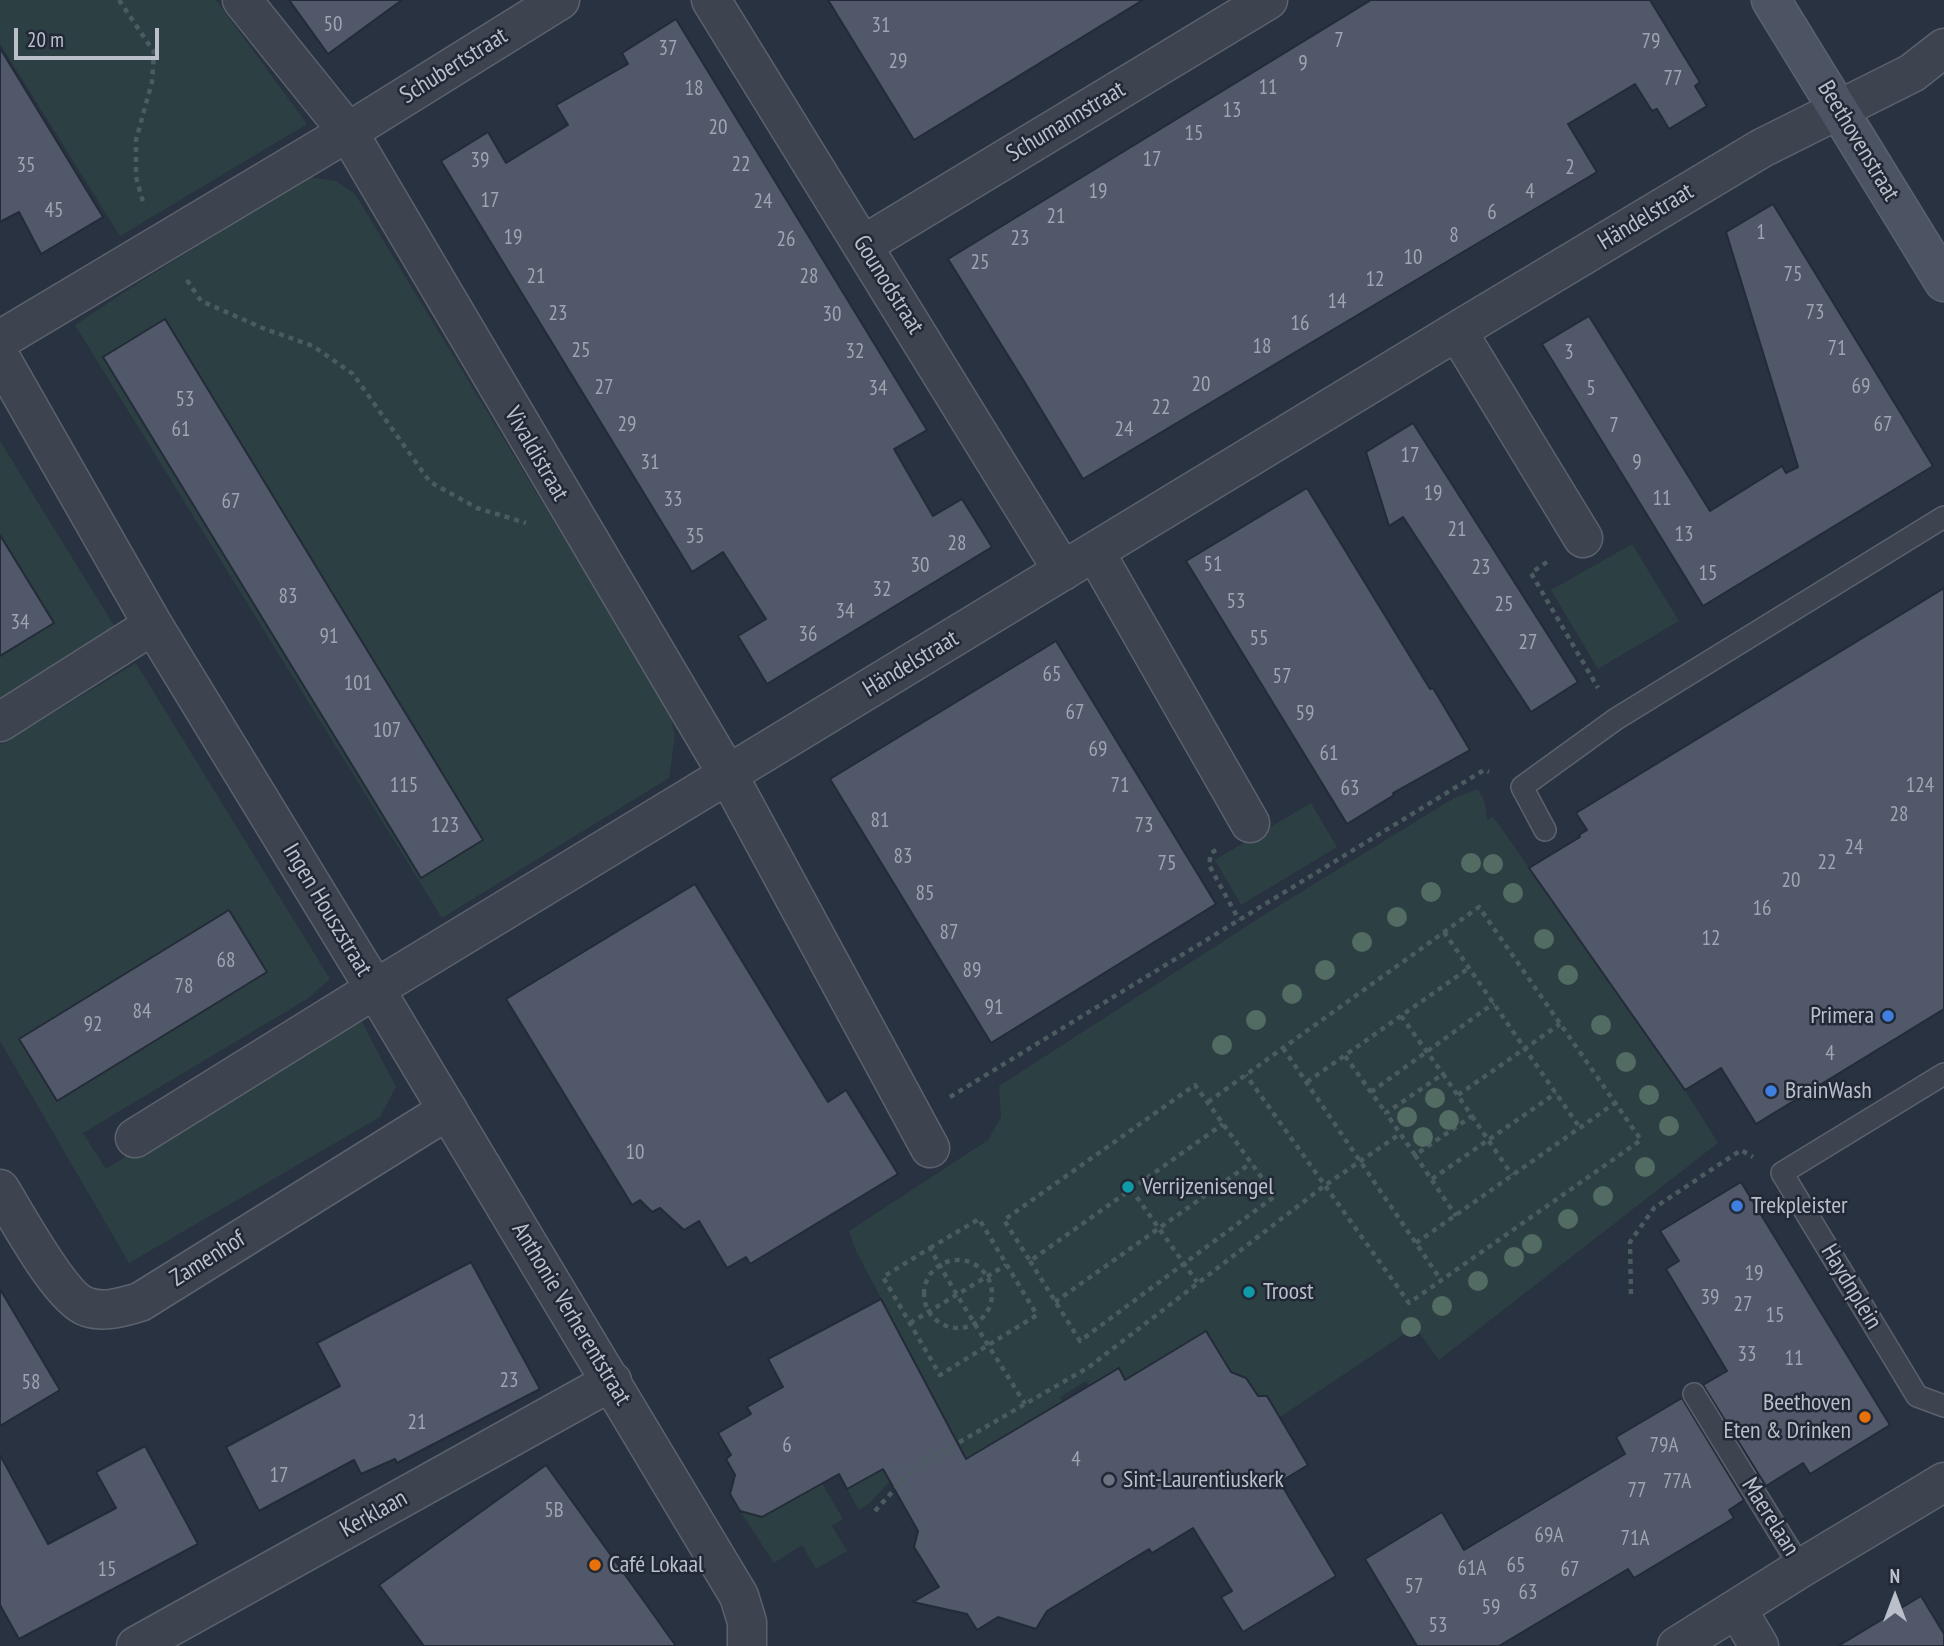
<!DOCTYPE html>
<html>
<head>
<meta charset="utf-8">
<style>
  body { margin:0 }
  #map { position:relative; width:1944px; height:1646px; overflow:hidden; background:#293240; font-family:"PT Sans Narrow",sans-serif }
  canvas { display:block }
  .north { position:absolute; left:1860px; top:1562px; width:70px; height:70px; -webkit-text-stroke:5px #222936; paint-order:stroke; rotate:0deg; font-size:19px; font-weight:700; line-height:28px; text-align:center; color:#babfca }
  .north::after { content:''; display:block; margin:auto; width:24px; height:32px; background:#babfca; clip-path:polygon(50% 0,100% 100%,50% 72%,0 100%) }
  .scale { position:absolute; left:14px; top:28px; width:145px; height:32px; box-sizing:border-box; border:4px solid #babfca; border-top:0; padding-left:9px; font-size:21px; line-height:24px; white-space:nowrap; color:#babfca; -webkit-text-stroke:5px #222936; paint-order:stroke }
</style>
</head>
<body>
<div id="map">
<canvas width="1944" height="1646"></canvas>
<div class="north">N</div>
<div class="scale">20 m</div>
</div>
<script>
const g = document.querySelector('canvas').getContext('2d');
g.lineJoin = 'round';
function fillPath(path, color) { g.fillStyle = color; g.fill(path, 'evenodd'); }
function stroke(path, color, width, dash) { g.strokeStyle = color; g.lineWidth = width; g.lineCap = dash ? 'butt' : 'round'; g.setLineDash(dash || []); g.stroke(path); }
function write(font, color, halo, rows, align = 'center') {
  g.font = font + ' "PT Sans Narrow",sans-serif'; g.lineWidth = 5; g.setLineDash([]); g.textBaseline = 'middle'; g.strokeStyle = halo; g.fillStyle = color; for (const [text, x, y, turn = 0] of rows) {
    g.save(); g.translate(x, y); g.rotate((+turn || 0) * Math.PI / 180); g.textAlign = isNaN(turn) ? turn : align; if (halo) g.strokeText(text, 0, 0); g.fillText(text, 0, 0); g.restore();
  }
}
fillPath(new Path2D(`
  M0,0H216L307,124L120,236L0,44Z
  M309,177L336,181L355,194L670,713L675,736L669,778L442,918L75,325L132,287Z
  M0,441L115,627L0,700Z
  M1632,544L1679,621L1598,669L1551,590Z
  M136,663L330,979L307,999L83,1133L106,1169L323,1029L359,1016L396,1087L380,1117L129,1263L0,1041V745Z
  M1478,789L1485,803L1487,820L1493,817L1499,825L1685,1090L1718,1143L1439,1360L1415,1327L1280,1417L1267,1396H1258L1246,1378L1231,1372L1206,1332L1125,1380L1119,1369L1089,1386L1086,1381L1060,1397L1062,1402L956,1466L898,1472L870,1503L859,1510L847,1489L952,1432L856,1251L849,1231L988,1140L1001,1117L999,1086L1267,913L1454,798Z
  M1311,803L1337,847L1241,905L1215,860Z
  M822,1483L843,1519L832,1526L847,1551L816,1569L802,1545L774,1563L740,1511L762,1517Z`), '#2c3f42');
const building = new Path2D(`
  M289,0H402L328,54Z
  M828,0H1143L914,140Z
  M1371,0H1650L1700,82L1695,86L1707,106L1669,129L1657,109L1652,111L1635,84L1568,124L1597,172L1083,479L1022,378L948,259Z
  M676,19L927,430L894,449L933,516L962,499L992,547L767,684L738,636L766,619L723,552L692,572L441,161L488,132L506,163L568,125L556,105L628,64L622,53Z
  M0,48L103,217L41,254L19,212L0,222Z
  M1773,204L1933,466L1703,606L1542,344L1589,316L1710,511L1782,466L1786,473L1798,467L1726,232Z
  M165,319L483,840L421,878L103,357Z
  M1413,423L1578,682L1531,712L1403,517L1389,526L1366,452Z
  M1307,488L1430,689L1433,688L1470,750L1393,793L1394,795L1347,824L1186,561Z
  M0,535L54,623L0,656Z
  M1944,588V1009L1756,1124L1721,1068L1685,1090L1529,868L1580,837L1579,835L1587,830L1576,813Z
  M1056,641L1216,904L991,1043L830,779Z
  M695,884L828,1102L846,1090L898,1174L750,1264L746,1257L727,1268L699,1221L684,1230L660,1208L652,1212L640,1200L632,1205L506,999Z
  M229,910L267,972L57,1101L19,1039Z
  M1741,1182L1890,1425L1810,1474L1803,1463L1766,1486L1703,1385L1727,1371L1666,1269L1679,1261L1660,1231Z
  M471,1262L540,1389L397,1463L395,1459L361,1474L354,1460L259,1511L226,1447L340,1386L317,1343Z
  M0,1289L60,1390L0,1426Z
  M881,1299L966,1459L1119,1368L1125,1380L1206,1331L1231,1372L1246,1378L1258,1396H1267L1308,1465L1280,1482L1336,1576L1243,1632L1221,1597L1232,1591L1193,1528L1152,1553L1149,1549L1047,1611L1036,1629L998,1617L977,1630L967,1614L913,1602L939,1587L914,1547L918,1531L883,1469L847,1489L839,1474L762,1517L740,1511L730,1494L735,1475L726,1459L731,1455L718,1433L751,1414L747,1407L783,1387L768,1359Z
  M1682,1398L1744,1500L1729,1510L1734,1518L1634,1578L1628,1569L1499,1646H1417L1365,1559L1442,1512L1464,1550L1625,1454L1616,1437Z
  M145,1446L198,1544L19,1639L0,1605V1455L48,1544L116,1508L96,1472Z
  M546,1465L646,1604L676,1646H424L379,1585Z
  M1921,1596L1944,1634V1646H1838Z`);
fillPath(building, '#505869');
stroke(building, '#242b38', 2);
const lane = new Path2D(`
  M1545,830L1522,787L1616,719L1944,517
  M1944,1074L1782,1173L1917,1396L1944,1406
  M1694,1394L1801,1568`);
const street = new Path2D(`
  M242,0L348,132L728,775L930,1148
  M711,0L1063,571
  M863,245L1268,0
  M1457,331L1583,538
  M0,340L348,132L560,0
  M0,357L153,625L375,989L135,1138
  M1095,552L1250,823
  M0,722L153,625
  M0,1189C16,1215 61,1299 87,1307C105,1313 122,1307 140,1302L448,1110
  M1737,1609L1759,1646
  M136,1646L612,1381
  M747,1646V1622L739,1596L375,989L1457,331L1762,148L1912,73L1944,48
  M1677,1646L1801,1568L1944,1482`);
const secondary = new Path2D(`
  M1771,0L1944,282`);
stroke(lane, '#5b626e', 24);
stroke(street, '#5b626e', 41);
stroke(secondary, '#5b626e', 41);
stroke(new Path2D(`
  M119,0L154,52L152,82L136,140V177L143,202
  M187,280L201,301L265,329L313,346L353,374L430,482L477,508L526,523
  M1547,562L1531,573L1598,688
  M1216,850L1211,853L1209,865L1239,920
  M1444,932L1580,1128
  M1401,1016L1443,1074
  M1283,1048L1441,1280
  M1345,1056L1386,1113
  M1443,1074L1472,1116L1415,1155L1386,1113Z
  M1307,1082L1469,968
  M1371,1092L1494,1003
  M1458,1095L1560,1024
  M950,1097L1484,770L1489,772
  M1208,1102L1479,907L1641,1140L1409,1303L1246,1075
  M1472,1116L1512,1175
  M1415,1155L1456,1216
  M1432,1179L1556,1093
  M1131,1189L1197,1282
  M1416,1243L1615,1103
  M930,1248L979,1219L1037,1315L940,1375L883,1277L930,1248C959,1301 993,1352 1025,1404
  M924 1294a34 34 0 1 1 68 0a34 34 0 1 1-68 0Z
  M1030,1261L1080,1341L1275,1196L1195,1085L1004,1220L1030,1261L1223,1124
  M1631,1294L1630,1242L1654,1208L1741,1150L1753,1157
  M1055,1302L1251,1163
  M910,1323L1006,1265
  M875,1511L913,1469L1089,1367L1324,1186L1400,1134`), '#4b5c60', 4.5, [5, 5]);
stroke(lane, '#3d4450', 21);
stroke(street, '#3d4450', 38);
stroke(secondary, '#4c5363', 38);
g.fillStyle = '#526b63';
for (const [x, y] of [
  [1471,863],
  [1493,864],
  [1431,892],
  [1513,893],
  [1397,917],
  [1544,939],
  [1362,942],
  [1325,970],
  [1568,975],
  [1292,994],
  [1256,1020],
  [1601,1025],
  [1222,1045],
  [1626,1062],
  [1649,1095],
  [1435,1098],
  [1407,1117],
  [1449,1120],
  [1669,1126],
  [1423,1137],
  [1645,1167],
  [1603,1196],
  [1568,1219],
  [1532,1244],
  [1514,1257],
  [1478,1281],
  [1442,1306],
  [1411,1327]
]) { g.beginPath(); g.arc(x, y, 10, 0, 2 * Math.PI); g.fill(); }
for (const [x, y, r, color] of [
  [1888,1016,7,"#3f7fe0"],
  [1771,1091,7,"#3f7fe0"],
  [1128,1187,7,"#0f9aa8"],
  [1737,1206,7,"#3f7fe0"],
  [1249,1292,7,"#0f9aa8"],
  [1865,1417,7,"#e8710a"],
  [1109,1480,7,"#6b7280"],
  [595,1565,7,"#e8710a"]
]) { const dot = new Path2D(); dot.arc(x, y, r, 0, 2 * Math.PI); g.fillStyle = color; g.fill(dot); stroke(dot, '#222936', 2.5); }
write('21px', '#a0a5b2', null, [
  ["50",333,25],
  ["31",881,26],
  ["7",1339,41],
  ["79",1651,42],
  ["37",668,49],
  ["29",898,62],
  ["9",1303,64],
  ["77",1673,79],
  ["11",1268,88],
  ["18",694,89],
  ["13",1232,111],
  ["20",718,128],
  ["15",1194,134],
  ["17",1152,160],
  ["39",480,161],
  ["22",741,165],
  ["35",26,166],
  ["2",1570,168],
  ["19",1098,192],
  ["4",1530,192],
  ["17",490,201],
  ["24",763,202],
  ["45",54,211],
  ["6",1492,213],
  ["21",1056,217],
  ["1",1761,233],
  ["8",1454,236],
  ["19",513,238],
  ["23",1020,239],
  ["26",786,240],
  ["10",1413,258],
  ["25",980,263],
  ["75",1793,275],
  ["21",536,277],
  ["28",809,277],
  ["12",1375,280],
  ["14",1337,302],
  ["73",1815,313],
  ["23",558,314],
  ["30",832,315],
  ["16",1300,324],
  ["18",1262,347],
  ["71",1837,349],
  ["25",581,351],
  ["32",855,352],
  ["3",1569,353],
  ["20",1201,385],
  ["69",1861,387],
  ["27",604,388],
  ["34",878,389],
  ["5",1591,389],
  ["53",185,400],
  ["22",1161,408],
  ["29",627,425],
  ["67",1883,425],
  ["7",1614,426],
  ["61",181,430],
  ["24",1124,430],
  ["17",1410,456],
  ["31",650,463],
  ["9",1637,463],
  ["19",1433,494],
  ["11",1662,499],
  ["33",673,500],
  ["67",231,502],
  ["21",1457,530],
  ["13",1684,535],
  ["35",695,537],
  ["28",957,544],
  ["51",1213,565],
  ["30",920,566],
  ["23",1481,568],
  ["15",1708,574],
  ["32",882,590],
  ["83",288,597],
  ["53",1236,602],
  ["25",1504,605],
  ["34",845,612],
  ["34",20,623],
  ["36",808,635],
  ["91",329,637],
  ["55",1259,639],
  ["27",1528,643],
  ["65",1052,675],
  ["57",1282,677],
  ["101",358,684],
  ["67",1075,713],
  ["59",1305,714],
  ["107",387,731],
  ["69",1098,750],
  ["61",1329,754],
  ["115",404,786],
  ["71",1120,786],
  ["124",1920,786],
  ["63",1350,789],
  ["28",1899,815],
  ["81",880,821],
  ["123",445,826],
  ["73",1144,826],
  ["24",1854,848],
  ["83",903,857],
  ["22",1827,863],
  ["75",1167,864],
  ["20",1791,881],
  ["85",925,894],
  ["16",1762,909],
  ["87",949,933],
  ["12",1711,939],
  ["68",226,961],
  ["89",972,971],
  ["78",184,987],
  ["91",994,1008],
  ["84",142,1012],
  ["92",93,1025],
  ["4",1830,1054],
  ["10",635,1153],
  ["19",1754,1274],
  ["39",1710,1298],
  ["27",1743,1305],
  ["15",1775,1316],
  ["33",1747,1355],
  ["11",1794,1359],
  ["23",509,1381],
  ["58",31,1383],
  ["21",417,1423],
  ["6",787,1446],
  ["79A",1664,1446],
  ["4",1076,1460],
  ["17",279,1476],
  ["77A",1677,1482],
  ["77",1637,1491],
  ["5B",554,1511],
  ["69A",1549,1536],
  ["71A",1635,1539],
  ["65",1516,1566],
  ["61A",1472,1569],
  ["15",107,1570],
  ["67",1570,1570],
  ["57",1414,1587],
  ["63",1528,1593],
  ["59",1491,1608],
  ["53",1438,1626]
]);
write('24px', '#babfca', '#222936', [
  ["Schubertstraat",454,66,-32],
  ["Schumannstraat",1066,122,-31],
  ["Beethovenstraat",1858,141,59],
  ["Händelstraat",1646,217,-31],
  ["Gounodstraat",888,285,58],
  ["Vivaldistraat",536,454,60],
  ["Händelstraat",911,664,-31],
  ["Ingen Houszstraat",327,910,59],
  ["Zamenhof",208,1259,-32],
  ["Haydnplein",1851,1287,59],
  ["Anthonie Verherentstraat",571,1314,59],
  ["Kerklaan",374,1514,-29],
  ["Maerelaan",1770,1517,58]
]);
write('24px', '#babfca', '#222936', [
  ["Primera",1874,1016,"right"],
  ["BrainWash",1785,1091],
  ["Verrijzenisengel",1142,1187],
  ["Trekpleister",1751,1206],
  ["Troost",1263,1292],
  ["Beethoven",1851,1403,"right"],
  ["Eten & Drinken",1851,1431,"right"],
  ["Sint-Laurentiuskerk",1123,1480],
  ["Café Lokaal",609,1565]
], 'left');
</script>
</body>
</html>
